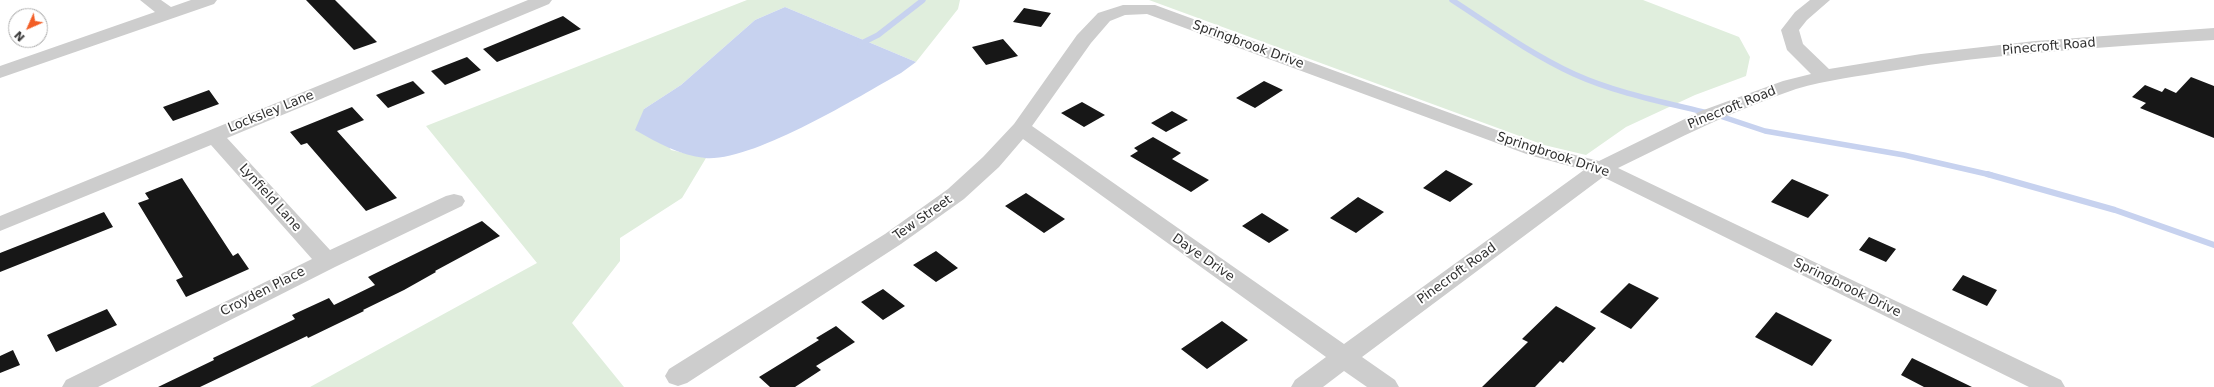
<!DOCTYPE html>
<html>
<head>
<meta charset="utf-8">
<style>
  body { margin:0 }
  #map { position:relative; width:2214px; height:387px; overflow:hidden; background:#fff; font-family:"DejaVu Sans",sans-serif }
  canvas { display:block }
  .north { position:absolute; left:8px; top:8px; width:40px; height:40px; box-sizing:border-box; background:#fff; border:1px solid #acacac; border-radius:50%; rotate:225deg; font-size:11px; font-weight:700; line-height:16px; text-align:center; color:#303030 }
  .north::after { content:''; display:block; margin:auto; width:14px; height:18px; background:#f25e26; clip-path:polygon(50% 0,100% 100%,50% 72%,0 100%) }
</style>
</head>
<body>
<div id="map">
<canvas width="2214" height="387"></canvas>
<div class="north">N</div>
</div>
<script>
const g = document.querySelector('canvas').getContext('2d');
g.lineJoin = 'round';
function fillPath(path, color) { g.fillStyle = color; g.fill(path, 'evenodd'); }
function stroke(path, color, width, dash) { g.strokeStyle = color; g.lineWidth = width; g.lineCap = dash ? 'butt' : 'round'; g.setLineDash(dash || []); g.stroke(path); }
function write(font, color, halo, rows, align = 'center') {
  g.font = font + ' "DejaVu Sans",sans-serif'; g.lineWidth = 4; g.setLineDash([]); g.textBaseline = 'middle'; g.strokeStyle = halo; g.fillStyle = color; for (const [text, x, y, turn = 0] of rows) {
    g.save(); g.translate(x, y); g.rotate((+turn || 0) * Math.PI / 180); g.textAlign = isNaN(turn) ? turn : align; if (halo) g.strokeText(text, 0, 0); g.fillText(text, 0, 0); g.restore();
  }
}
fillPath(new Path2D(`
  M747,0H960L958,9L916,62L785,7L755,20L681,85L644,109L671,150L706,158L682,198L620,238V261L572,323L624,387H310L537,263L426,126Z
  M1149,0H1643L1739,37L1750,57L1746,76L1695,95L1626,127L1586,155L1544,145Z`), '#e0eedd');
fillPath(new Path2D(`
  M785,7L916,62L901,73C858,97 753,162 705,158C679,155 658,143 635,130L644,109L681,85L755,20Z`), '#c7d2ef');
stroke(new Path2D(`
  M1452,0C1492,26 1531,54 1574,74C1616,93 1663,102 1708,113
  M860,44L878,35L923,0
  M1717,115L1765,131L1904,155L1991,175`), '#c7d2ef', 5.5);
stroke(new Path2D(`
  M1987,174L2115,210L2214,245`), '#c7d2ef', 6);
fillPath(new Path2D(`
  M306,0H335L377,42L354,50Z
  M1024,8L1051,13L1041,27L1013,22Z
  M563,16L581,29L497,62L483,49Z
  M1003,39L1018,56L986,65L972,47Z
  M467,57L481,70L445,85L431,71Z
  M2191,77L2214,86V138L2140,108L2146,103L2132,97L2145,85L2162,92L2165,88L2176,93Z
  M413,81L425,93L388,108L376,95Z
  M1264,81L1283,90L1255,108L1236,98Z
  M209,90L219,104L173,121L163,107Z
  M1082,102L1105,115L1084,127L1061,113Z
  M352,107L364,120L337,131L397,198L366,211L307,143L301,145L290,132Z
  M1172,111L1188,120L1166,132L1151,123Z
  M1153,137L1181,153L1172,159L1209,180L1191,192L1130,156L1138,151L1134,148Z
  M1446,170L1473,184L1450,202L1423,188Z
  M182,178L233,256L238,253L249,269L186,297L176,280L183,277L138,203L149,199L145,193Z
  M1792,179L1829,195L1808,218L1771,202Z
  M1026,193L1065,219L1044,233L1005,206Z
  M1358,197L1384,212L1356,233L1330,218Z
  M104,212L113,227L0,272V253Z
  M1262,213L1289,230L1269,243L1242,226Z
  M482,221L500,236L435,271L436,272L404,290L363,310L364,311L308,338L307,336L200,387H158L214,360L213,358L295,319L292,315L329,298L334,305L375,285L368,277Z
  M1869,237L1896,249L1886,262L1859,250Z
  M936,251L958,268L936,282L913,265Z
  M1963,275L1997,290L1987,306L1952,290Z
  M1629,283L1659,298L1631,329L1600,312Z
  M883,289L905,306L883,320L861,302Z
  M1556,306L1596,328L1563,363L1560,361L1535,387H1482L1528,342L1522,339Z
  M107,309L117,325L56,352L47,335Z
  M1776,312L1832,340L1812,366L1755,337Z
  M1222,321L1248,340L1207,369L1181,349Z
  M836,326L855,342L816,366L821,370L795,387H770L759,377L819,340L816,338Z
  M13,350L20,365L0,373V356Z
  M1912,358L1972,387H1924L1901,375Z`), '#171717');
fillPath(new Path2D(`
  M140,0H161L171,7L191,0H217L214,4L0,78V66L155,12Z
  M528,0H552L549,4L227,138L330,250L446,196L454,194L462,196L465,201L462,206L335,267L98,387H62L66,380L312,259L211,145L0,231V216Z
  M1810,0H1830L1807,20L1799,30L1803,44L1829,69L1921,54L2035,41L2214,28V40C2106,47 1997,53 1890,71C1859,76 1827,80 1796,89C1734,110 1677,139 1618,168L2061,380L2065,387H2029L1603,177L1362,357L1395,380L1399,387H1367L1344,371L1323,387H1291L1295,380L1326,357L1023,139L999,167L964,199L901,244L687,383L678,386L669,383L665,376L669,369L885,234L948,189L983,157L1014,124L1077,35L1098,13L1123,5H1155L1543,147L1599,161L1701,111L1783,81L1811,74L1787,50L1781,30L1795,12ZM1147,14L1529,155L1584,170L1344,344L1032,126L1091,43L1110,21L1125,15Z`), '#cdcdcd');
write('13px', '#303030', '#fff', [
  ["Springbrook Drive",1248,45,20],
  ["Pinecroft Road",2049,47,-5],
  ["Pinecroft Road",1732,108,-22],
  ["Locksley Lane",271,112,-22],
  ["Springbrook Drive",1553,155,18],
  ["Lynfield Lane",270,198,48],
  ["Tew Street",923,218,-35],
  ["Daye Drive",1203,258,35],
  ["Pinecroft Road",1457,274,-36],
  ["Springbrook Drive",1847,288,26],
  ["Croyden Place",263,292,-27]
]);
</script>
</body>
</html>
